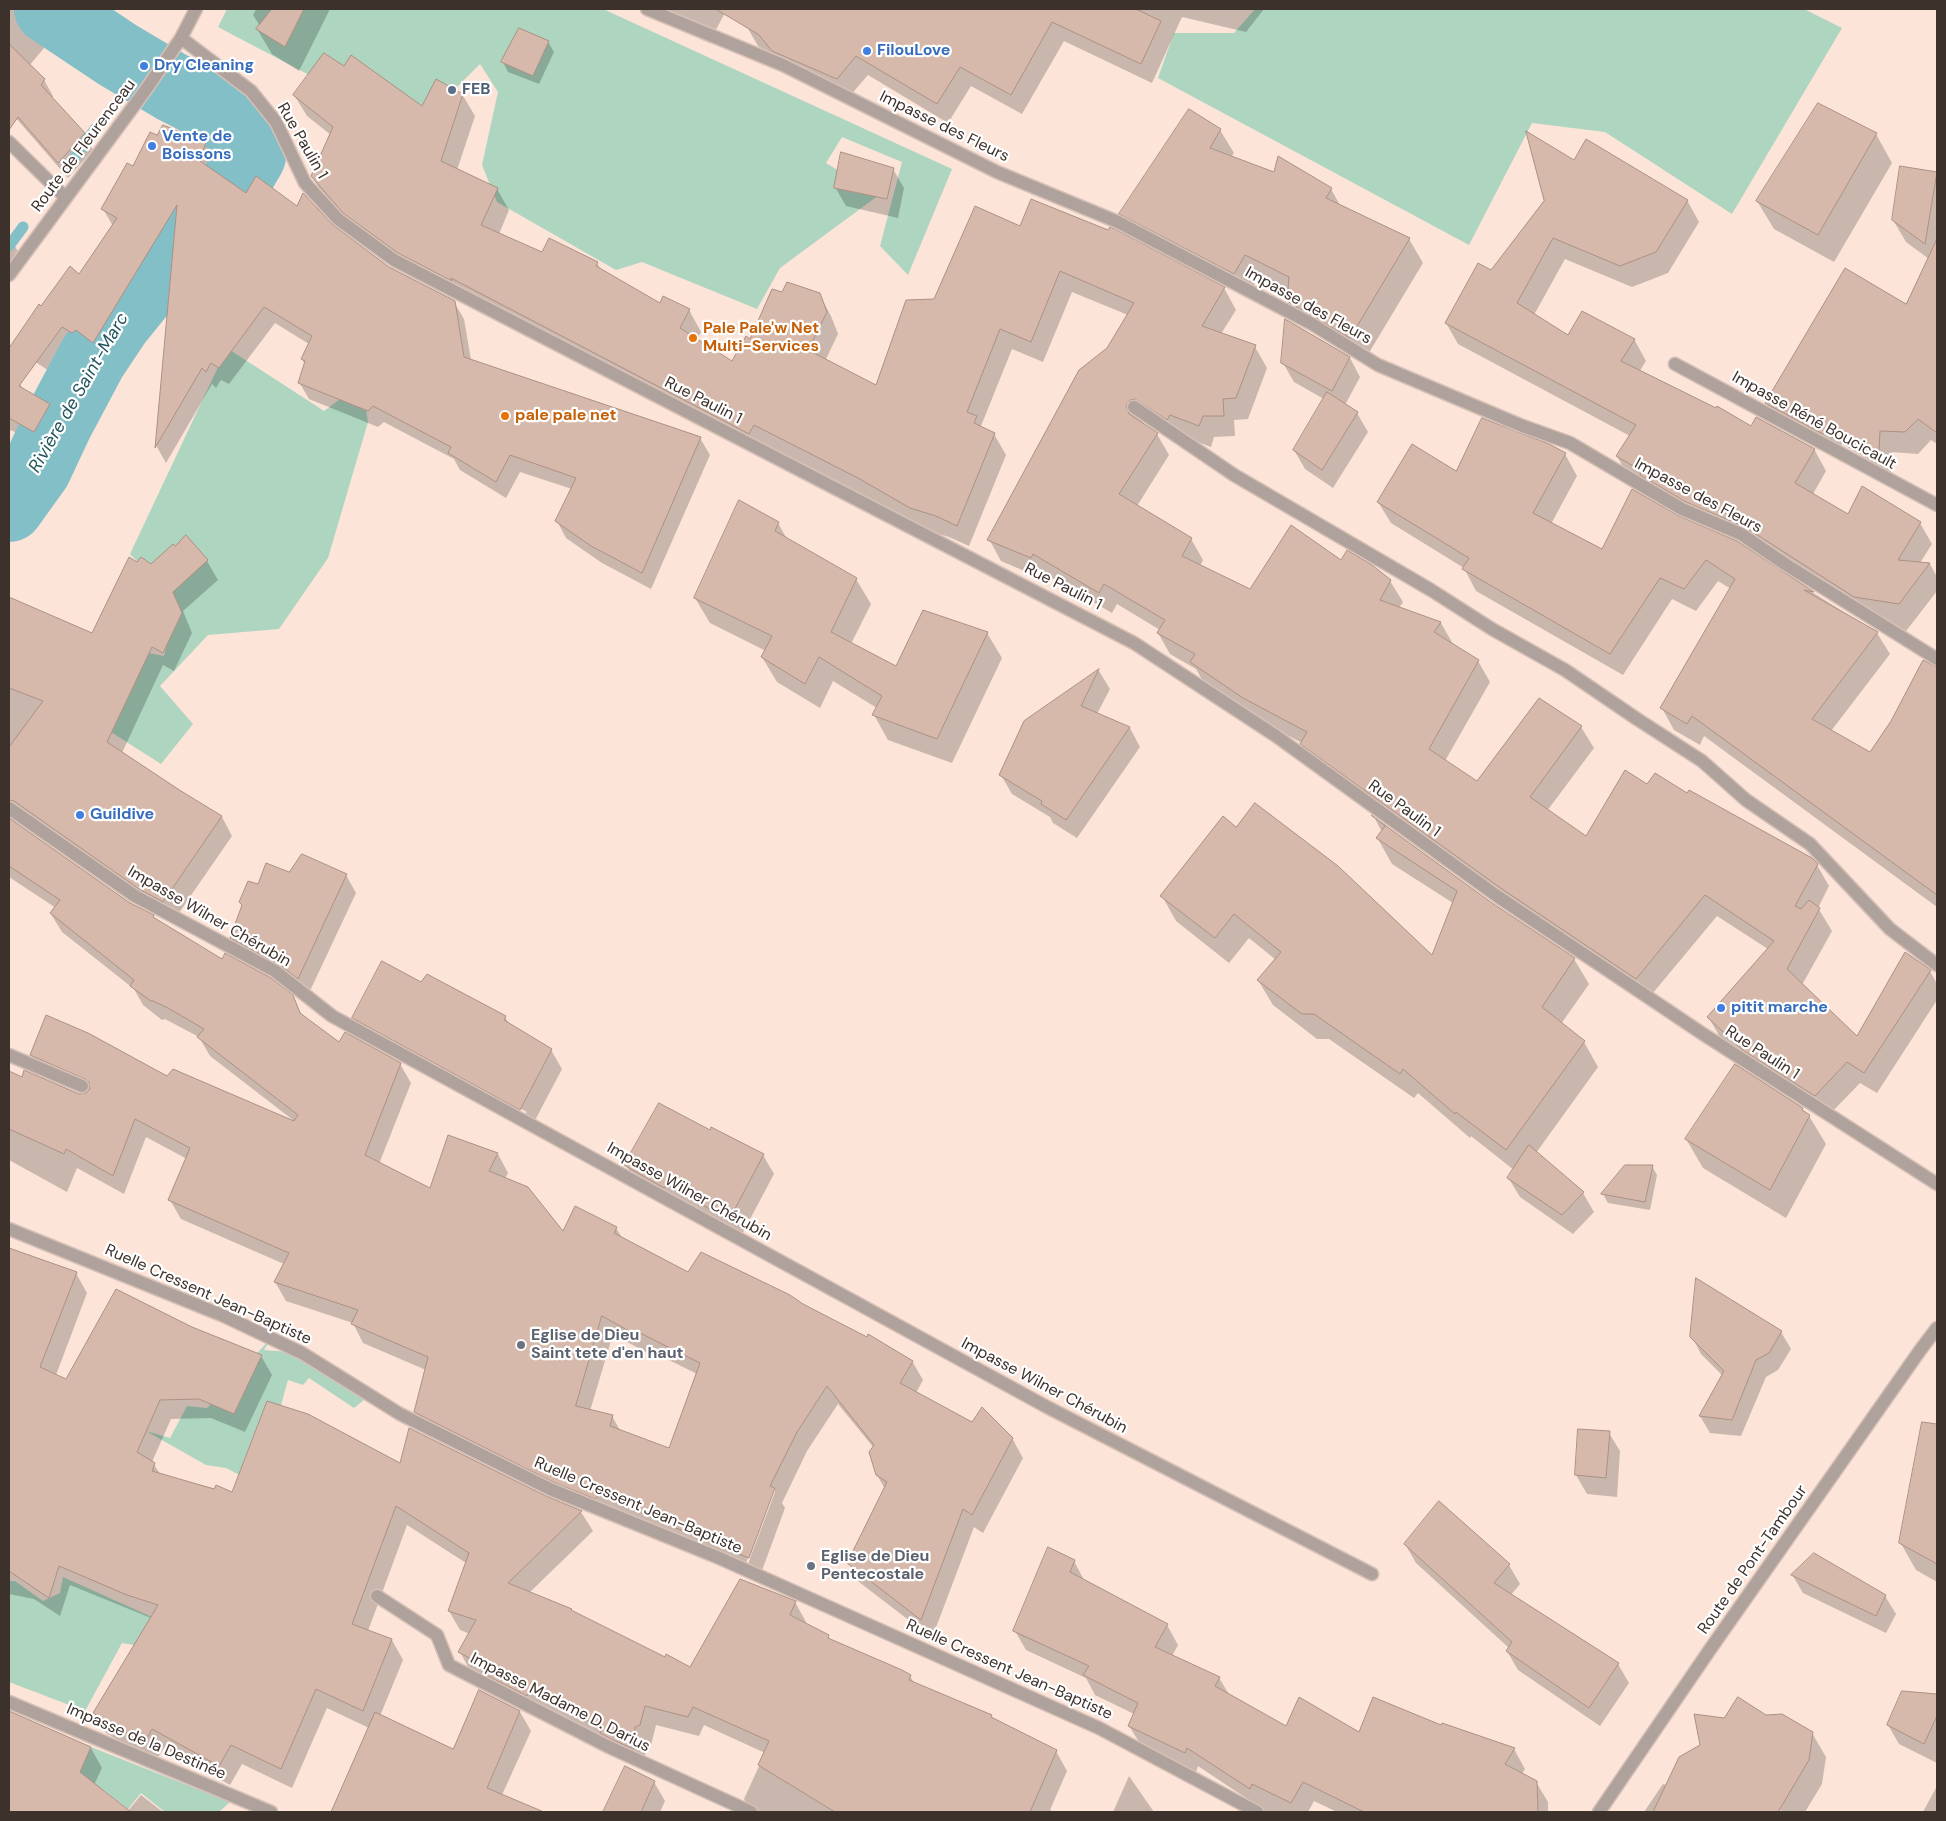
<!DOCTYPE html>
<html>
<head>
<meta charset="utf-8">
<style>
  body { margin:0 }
  #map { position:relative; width:1946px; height:1821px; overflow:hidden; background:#fce4d8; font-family:"DM Sans",sans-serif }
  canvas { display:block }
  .frame { position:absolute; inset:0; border:10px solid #3d312c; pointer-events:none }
</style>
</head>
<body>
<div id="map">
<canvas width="1946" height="1821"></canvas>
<div class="frame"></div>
</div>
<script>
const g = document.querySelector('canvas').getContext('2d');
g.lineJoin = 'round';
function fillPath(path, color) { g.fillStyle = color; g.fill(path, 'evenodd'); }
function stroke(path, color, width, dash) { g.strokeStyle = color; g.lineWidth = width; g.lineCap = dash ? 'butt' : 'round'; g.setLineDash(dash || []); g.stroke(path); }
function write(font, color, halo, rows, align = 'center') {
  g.font = font + ' "DM Sans",sans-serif'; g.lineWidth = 4.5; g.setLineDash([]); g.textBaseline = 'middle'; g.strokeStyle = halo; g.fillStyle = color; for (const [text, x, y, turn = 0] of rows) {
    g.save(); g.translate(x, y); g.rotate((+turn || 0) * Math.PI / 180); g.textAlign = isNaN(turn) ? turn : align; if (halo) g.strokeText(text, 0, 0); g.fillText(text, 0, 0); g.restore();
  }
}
fillPath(new Path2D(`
  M227,9H603L952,169L908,275L880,246L902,162L842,137L826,163L879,195L780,268L757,309L642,262L616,270L497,202L482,165L498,92L480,64L429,115L408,127L218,27Z
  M1255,9H1804L1842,28L1732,214L1605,132L1532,123L1469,245L1158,78L1174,33H1234Z
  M227,348L324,411L362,383L368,422L328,558L279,629L208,635L160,686L193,724L161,764L78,711L113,646L164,656L177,602L130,554Z
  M271,1338L264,1350L302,1353L364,1400L354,1408L309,1378L303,1385L288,1380L281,1405L277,1412L265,1407L243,1462L319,1516L226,1468L206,1465L146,1431L170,1438L187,1406L207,1408Z
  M63,1577L261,1666L122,1643L85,1711L9,1682V1581H15L43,1601L60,1593Z
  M91,1747L230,1802L219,1812H165L141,1793L128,1809L101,1788L79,1812H61Z`), '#add5c0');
fillPath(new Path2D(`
  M34,9H66L129,50L120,70L96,53L62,26Z`), '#83bfc7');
fillPath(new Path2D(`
  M9,9H26L28,11L37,27L34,31L44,48L29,66L44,80L53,96L52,99L84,134L93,150L68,178L9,110Z
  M256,9H330L299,71L272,54L257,29L260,26L253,15Z
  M642,9H727L709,43L644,13Z
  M759,9H1264L1246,32L1182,17L1152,83L1064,41L1022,114L971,86L948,123L868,75L849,97L772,54L758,46L747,27Z
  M520,29L548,42L554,52L539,84L508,72L503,62Z
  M344,67L423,108L462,94L475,116L457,170L497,189L509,210L499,234L543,253L597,263L601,270L661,304L689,310L701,332L697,340L732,363L751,340L783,293L819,294L831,316L838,334L825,361L877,387L935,300L1021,227L1114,230L1224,288L1236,310L1221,334L1255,347L1267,368L1248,419L1234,420L1235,436L1214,437L1211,447L1182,436L1148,420L1141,423L1157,434L1169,455L1137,506L1191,539L1203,560L1200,566L1251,591L1341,562L1390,581L1403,602L1399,608L1441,623L1453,644L1478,661L1490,682L1445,761L1478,783L1539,700L1581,727L1594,748L1547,811L1587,837L1648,786L1687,795L1817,865L1829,886L1818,908L1832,931L1802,985L1857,1038L1930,971L1937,984V1000L1877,1093L1860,1083L1827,1117L1721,1039L1709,1018L1768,949L1717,916L1648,999L1314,765L1302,743L1257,719L1204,683L1196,669L1170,654L1158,633L1160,630L1117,604L1112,613L1045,574L1043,579L1001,561L989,539L1128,315L1072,292L1043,362L1012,349L981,426L994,434L1006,455L969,546L949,537L923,529L871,499L766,445L761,455L357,234L326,200L312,176L331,135L307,116L294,95Z
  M1220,130L1234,153L1231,157L1275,174L1331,189L1341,207L1409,239L1423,263L1364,361L1302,325L1288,301L1289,293L1259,277L1247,296L1134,237L1121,214Z
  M1876,134L1892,163L1834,262L1774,229L1757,201Z
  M158,137L205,143L215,160L212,171L246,194L298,208L332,226L389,268L454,302L464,319L471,360L700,438L710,455L651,589L602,563L566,538L557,521L572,489L520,472L506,498L460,470L454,459L384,422L378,427L309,399L299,382L305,365L302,359L309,344L275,323L229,384L221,380L216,388L212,384L166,463L157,447L175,241L103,359L87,346L82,350L72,343L51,372L26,356L42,307L80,275L113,226L103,209Z
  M1574,161L1687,200L1699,222L1668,273L1632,287L1565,259L1534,315L1568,337L1634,339L1646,361L1639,372L1751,428L1814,449L1826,471L1813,494L1848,516L1920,523L1932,544L1920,563L1930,564L1937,577V591L1900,639L1759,548L1629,478L1617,456L1630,436L1458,344L1446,323L1491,271Z
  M1901,168L1937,173V444L1931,440L1918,454L1892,452L1891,473L1842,444L1836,456L1779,425L1766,403L1907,306L1929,259L1906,242L1893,220Z
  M893,169L904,188L898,218L846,206L835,187Z
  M9,236L23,260L9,282Z
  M1286,321L1350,358L1360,377L1345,405L1357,413L1368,432L1333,488L1305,469L1294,450L1324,399L1294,382L1283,363Z
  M9,379L20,384L23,389L49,405L59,422L44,448L11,430L9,434Z
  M1565,454L1577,476L1551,524L1603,550L1633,491L1780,572L1877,633L1890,654L1831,731L1870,753L1922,750L1937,719V907L1704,736L1700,745L1674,730L1662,708L1731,589L1718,581L1696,611L1672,599L1623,675L1476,591L1464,568L1391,523L1378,502L1457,473Z
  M778,523L787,539L856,579L871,604L851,644L896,668L987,633L1002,658L952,763L888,740L874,715L877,708L833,681L820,708L777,682L762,657L766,651L710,623L695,598Z
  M186,537L207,561L218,580L183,611L192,633L174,671L163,665L122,753L180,793L222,817L232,836L174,920L21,818L14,822L130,904L153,916L154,919L223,961L292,996L303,1017L340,1044L400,1064L411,1083L379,1164L431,1190L498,1154L508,1173L505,1179L563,1233L616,1228L623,1239L689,1274L802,1305L912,1361L923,1380L916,1393L972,1423L1012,1438L1023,1458L983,1533L974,1527L932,1638L859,1582L848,1562L885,1489L877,1475L874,1448L838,1404L807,1451L782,1503L785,1508L760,1576L426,1431L415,1411L426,1370L363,1343L353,1323L286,1301L275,1282L284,1264L181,1219L170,1200L187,1159L146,1137L124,1194L77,1168L67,1192L9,1160V1113L25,1072L79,1095L89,1094L42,1074L32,1055L167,1078L293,1120L210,1056L199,1037L165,1019L162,1020L143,1005L134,989L62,932L51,914L56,908L9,877V598L93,635L138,563L152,565L175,548ZM613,1334L649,1354L651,1351L697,1374L669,1450L621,1432L612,1416L590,1411ZM775,1486V1492L748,1564L746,1563Z
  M1099,671L1110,689L1097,714L1130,728L1140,747L1077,838L1053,823L1050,817L1012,794L1001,775L1024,722Z
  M1375,819L1492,904L1574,959L1589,984L1561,1024L1584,1042L1598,1067L1536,1153L1583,1193L1594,1212L1573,1234L1520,1197L1509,1179L1514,1170L1471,1136L1470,1138L1418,1093L1414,1098L1329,1039H1317L1273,1005L1258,980L1276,960L1249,938L1229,963L1176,921L1162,896L1237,829L1432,957L1453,903L1392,864L1378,839L1382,832Z
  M289,873L346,875L356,893L308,995L242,955L231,938L259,886Z
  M421,984L505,1017L509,1024L551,1050L562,1069L531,1128L364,1037L354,1018ZM368,1025L527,1112L525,1114L368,1028Z
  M1802,1109L1809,1116L1826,1144L1786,1218L1703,1168L1686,1139Z
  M710,1132L763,1155L774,1174L740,1238L637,1184L626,1165Z
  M1652,1166L1657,1175L1650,1210L1608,1203L1603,1194Z
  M9,1248L76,1273L87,1293L56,1375L67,1381L191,1328L261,1356L272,1375L245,1432L211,1418L171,1419L152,1462L161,1475L232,1493L401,1465L546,1497L581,1512L593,1531L529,1593L665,1658L691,1669L795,1602L806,1622L805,1624L828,1636L831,1641L910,1676L914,1683L991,1716L994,1719L1056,1751L1067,1771L1050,1810L1055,1812L804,1811V1812H751L744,1799L765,1753L704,1725L699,1736L656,1725L651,1745L646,1746L644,1768L471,1672L460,1652L470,1634L460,1630L449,1611L466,1563L407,1525L368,1631L392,1640L403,1660L380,1716L454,1750L520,1712L531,1731L502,1795L543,1812H332L369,1728L327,1708L292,1788L242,1764L230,1785L164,1748L155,1762L106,1733L95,1713L151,1618L70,1585L60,1616L34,1599L9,1594Z
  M1781,1332L1791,1349L1778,1370L1766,1377L1741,1436L1710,1433L1700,1416L1723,1376L1701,1354L1692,1337Z
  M1579,1430L1609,1433L1620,1451L1617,1497L1587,1494L1576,1475Z
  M1937,1438V1582L1916,1570L1900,1542Z
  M1405,1544L1509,1565L1520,1584L1511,1595L1618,1664L1629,1683L1600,1726L1518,1670L1507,1651L1509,1648L1416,1563Z
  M1814,1554L1885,1596L1896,1614L1886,1633L1803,1593L1793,1576Z
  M1074,1561L1085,1582L1167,1625L1178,1645L1172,1656L1219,1678L1230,1696L1286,1728L1360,1734L1441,1727L1514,1749L1525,1769L1522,1774L1536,1782L1548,1802V1812H1337L1314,1801L1308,1812H1254L1246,1798L1198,1766L1196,1772L1141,1745L1129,1726L1134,1714L1095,1695L1086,1678L1026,1650L1015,1631Z
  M1903,1692L1937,1695V1763L1899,1744L1888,1725Z
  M9,1712L91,1748L102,1768L94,1785L128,1811L141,1795L163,1812H9Z
  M1766,1716L1812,1733L1826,1757L1822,1784L1805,1812H1784L1780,1810L1779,1812H1644L1663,1784L1667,1785L1725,1720Z
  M625,1768L654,1782L665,1801L660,1812H604Z
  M1129,1776L1154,1812H1113Z
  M1937,1786V1812H1923Z`), '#0003');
stroke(new Path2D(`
  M116,53C116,67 123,81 121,94
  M68,167L95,129
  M9,246L23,227`), '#83bfc7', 11);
stroke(new Path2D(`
  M9,507L37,468L58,423L92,359L116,323L146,286L174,267L228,195L251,156L250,137L211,107L172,87L118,55L49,9`), '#83bfc7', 70);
const building = new Path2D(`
  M272,9H304L285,47L256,29Z
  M716,9H1136L1161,21L1141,64L1052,22L1011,95L960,67L937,104L856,56L837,79L772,51L759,35Z
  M519,28L549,41L533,76L501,62Z
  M9,44L45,79L41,85L85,133L58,163L18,117L9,130Z
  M324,53L344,66L351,55L422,106L436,79L463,94L441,161L498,188L481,225L542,252L549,238L598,262L596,266L660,303L663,296L690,309L680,328L732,361L746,336L750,339L772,289L782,292L787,282L820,293L827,312L808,350L876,385L906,300L934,299L975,206L1020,226L1031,199L1108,230L1110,227L1115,229L1225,287L1202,326L1256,345L1236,398L1223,399L1224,416H1203L1199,426L1170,415L1167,420L1135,399L1130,400L1126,406L1129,414L1158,433L1119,494L1192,538L1182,556L1250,589L1291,525L1341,560L1347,550L1372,565L1391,580L1380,600L1441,622L1434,632L1479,660L1429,749L1477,781L1539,698L1582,726L1530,797L1586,836L1625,770L1647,784L1655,773L1687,793L1689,790L1812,858L1818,864L1795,906L1801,909L1809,900L1820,908L1787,969L1857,1036L1905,952L1931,970L1864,1073L1847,1062L1815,1096L1744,1051L1707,1017L1774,941L1705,895L1636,979L1502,889L1300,744L1307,732L1243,698L1190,662L1195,654L1157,633L1165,620L1104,584L1099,593L1033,554L1031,558L987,540L1079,370L1107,348L1134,303L1060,271L1031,342L1000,329L967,412L977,416L974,423L995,433L957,526L936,516L910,508L858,478L754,425L749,434L451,278L452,281L398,253L343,213L311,176L333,127L293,95Z
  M1818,103L1877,133L1818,235L1756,201Z
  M1189,109L1221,129L1210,148L1274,172L1278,156L1332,188L1326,198L1410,238L1350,338L1287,301L1289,277L1245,255L1234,274L1119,214Z
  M163,125L206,142L200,161L246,193L256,176L297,206L303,193L333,225L389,267L455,301L464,357L701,437L642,573L591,546L555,521L576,478L510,455L496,482L448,453L451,447L373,406L368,411L298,383L305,361L301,359L312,336L264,307L219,368L211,363L206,372L202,368L155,448L177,205L93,343L76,330L72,333L62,327L19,386L50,404L34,432L9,418V348L39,304L41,306L70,266L79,274L117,218L101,209L127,163L133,166L150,132L157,135Z
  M1526,131L1574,160L1586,139L1688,200L1656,252L1620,266L1553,238L1517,303L1568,335L1582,311L1635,339L1621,361L1716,408L1717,406L1751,426L1756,417L1815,449L1795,483L1848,514L1862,486L1921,522L1898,560L1930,563L1899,604L1854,597L1745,527L1686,502L1640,475L1642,471L1616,456L1636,425L1445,323L1478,263L1491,270L1544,201Z
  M841,152L894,168L887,199L834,188Z
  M1900,166L1937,172L1925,244L1892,220Z
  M1937,239V433L1918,419L1905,432L1880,431L1879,452L1830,423L1823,434L1765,403L1845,268L1906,304Z
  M1285,319L1350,357L1332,391L1281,363Z
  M1327,392L1358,412L1322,470L1293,450Z
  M1482,418L1549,444L1566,453L1533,513L1602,549L1632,489L1679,516L1737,541L1814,592L1804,590L1878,632L1812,719L1870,752L1891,721L1923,660L1937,667V895L1692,716L1687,724L1660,708L1735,579L1706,560L1684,589L1660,578L1610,654L1462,569L1469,558L1377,502L1412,444L1456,471Z
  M739,500L779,522L775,531L857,578L831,632L896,666L923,610L988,632L937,739L872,715L882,696L819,657L805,684L761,657L772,636L694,598Z
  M186,535L208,560L173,592L182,613L163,653L152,647L107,742L181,791L222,816L163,902L139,889L14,801L9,800V747L43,701L9,688V597L92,633L129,557L137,562L141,557L151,564L173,544L175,546Z
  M1099,669L1081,706L1130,727L1066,820L1041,804L1042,801L999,775L1024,721Z
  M1255,803L1338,866L1432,955L1457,891L1376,838L1385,826L1371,815L1492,903L1575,958L1542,1007L1585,1041L1506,1150L1456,1112L1455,1114L1403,1069L1400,1074L1314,1014H1302L1257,980L1281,952L1234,914L1215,938L1160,896L1223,816L1236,827Z
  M9,818L130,903L154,915L153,917L222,959L225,953L271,978L293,995L300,1013L339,1042L345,1032L401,1063L365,1155L430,1188L448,1135L498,1153L489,1171L528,1187L563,1231L575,1206L617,1227L614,1233L688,1272L701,1252L790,1295L803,1304L867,1337L868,1334L913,1361L900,1383L972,1422L982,1407L1013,1438L972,1515L963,1509L921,1620L847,1563L887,1482L876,1475L869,1452L874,1445L827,1386L797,1432L770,1486L775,1488L749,1558L664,1523L666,1518L600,1494L595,1499L553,1482L414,1412L428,1357L351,1324L358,1310L274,1282L289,1253L168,1200L190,1148L135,1119L113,1176L66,1149L64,1154L9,1129V1071L22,1077L24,1070L79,1094L86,1093L90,1089L89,1082L85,1079L30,1055L46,1015L88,1033L167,1076L173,1069L294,1121L298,1115L197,1037L204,1029L168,1008L153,1001H151L130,986L134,980L50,913L60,900L9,866ZM602,1316L638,1336L640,1333L700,1363L669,1448L610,1426L613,1415L576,1406Z
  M302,854L347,874L298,979L279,964L230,938L242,905L239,902L248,881L258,884L266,863L289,872Z
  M382,961L421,982L427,974L506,1016L504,1020L552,1049L520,1110L352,1018Z
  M1735,1064L1803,1108L1802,1110L1810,1115L1770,1190L1685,1139Z
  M659,1103L710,1130L711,1127L764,1154L729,1220L666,1184L664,1188L624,1165Z
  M1529,1145L1584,1192L1562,1215L1507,1178Z
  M1625,1165H1653L1645,1202L1601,1194Z
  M9,1248L77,1272L40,1367L66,1379L116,1289L192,1327L262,1355L234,1414L199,1399L160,1400L137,1452L155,1463L152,1471L214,1489L216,1485L232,1492L267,1401L308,1414L400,1463L409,1428L546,1496L582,1511L508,1583L572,1609L571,1610L665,1657L666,1654L690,1667L740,1579L796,1601L790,1615L829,1635L828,1638L902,1670L911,1675L909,1680L992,1715L991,1717L1057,1750L1030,1812H835L758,1765L769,1741L693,1707L688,1717L645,1706L640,1725L635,1727L634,1749L613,1740L600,1733L602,1729L530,1689L527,1696L486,1675L489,1668L458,1652L476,1620L448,1611L469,1553L396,1506L352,1624L392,1639L363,1711L316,1689L281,1769L231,1745L219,1766L152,1729L144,1743L93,1713L158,1605L127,1595L59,1566L49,1598L9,1571Z
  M1696,1278L1782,1331L1769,1353L1756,1360L1732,1420L1699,1416L1724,1371L1690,1337Z
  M1922,1422L1937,1424V1564L1899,1543Z
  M1578,1429L1610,1431L1606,1478L1575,1475Z
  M1439,1501L1510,1564L1494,1583L1619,1663L1589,1708L1506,1651L1512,1642L1404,1544Z
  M1048,1547L1075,1560L1070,1572L1168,1624L1155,1647L1220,1677L1215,1686L1286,1726L1299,1697L1359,1732L1373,1697L1441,1725L1442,1723L1515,1748L1505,1764L1537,1781L1538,1812H1364L1303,1782L1291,1803L1252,1784L1250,1789L1187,1748L1185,1753L1128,1726L1138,1703L1083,1675L1089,1666L1013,1631Z
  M1814,1553L1886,1595L1876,1616L1791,1575Z
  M479,1690L520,1711L487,1788L544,1812H331L375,1712L453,1749Z
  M1902,1691L1937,1694V1716L1924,1744L1887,1725Z
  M1738,1697L1766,1715L1782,1714L1813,1732L1809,1760L1778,1812H1653L1679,1757L1700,1745L1694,1714L1724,1718Z
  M9,1711L91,1747L80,1772L131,1812H9Z
  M625,1766L655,1781L641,1812H603Z`);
fillPath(building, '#d6b9ab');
stroke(building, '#ab9083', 1);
const minor = new Path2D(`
  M647,9L783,65L997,172L1118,222L1312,324L1378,365L1520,425L1570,443L1682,509L1741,534L1785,564L1937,659
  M181,38L251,91L276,122L305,183L338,219L394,260L1134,643L1276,736L1497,896L1703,1034L1937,1184
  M9,142L65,197
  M9,275L147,88L181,38L196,9
  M1675,364L1937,505
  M1134,407L1234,475L1431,590L1492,629L1565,670L1637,719L1702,761L1746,800L1810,844L1890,929L1937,965
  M9,808L135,896L275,971L332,1016L1047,1407L1372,1574
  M9,1055L82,1086
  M9,1229L224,1316L302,1353L400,1414L550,1489L717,1557L1099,1728L1257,1812
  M377,1596L437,1635L449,1665L609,1747L751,1812
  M9,1702L271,1812
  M1599,1812L1711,1648L1921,1349L1937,1328`);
stroke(minor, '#d6c0b6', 15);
stroke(minor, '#afa29c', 12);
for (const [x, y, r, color] of [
  [867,51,5,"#3f7fe0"],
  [144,66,5,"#3f7fe0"],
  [452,90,5,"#5c6f8a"],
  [152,146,5,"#3f7fe0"],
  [693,338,5,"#e8710a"],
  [505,416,5,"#e8710a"],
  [80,815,5,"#3f7fe0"],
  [1721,1008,5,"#3f7fe0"],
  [521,1345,5,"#6b7280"],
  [811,1566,5,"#6b7280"]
]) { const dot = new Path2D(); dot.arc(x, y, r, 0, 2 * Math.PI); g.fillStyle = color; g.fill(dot); stroke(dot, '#fff', 2); }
write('bold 16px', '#366cbe', '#fff', [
  ["FilouLove",877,51],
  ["Dry Cleaning",154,66],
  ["Vente de",162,137],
  ["Boissons",162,155],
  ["Guildive",90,815],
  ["pitit marche",1731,1008]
], 'left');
write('bold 16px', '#4e5e75', '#fff', [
  ["FEB",462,90]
], 'left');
write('16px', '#3d312c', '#fff', [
  ["Impasse des Fleurs",944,127,26],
  ["Rue Paulin 1",302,141,60],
  ["Route de Fleurenceau",84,146,-53],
  ["Impasse des Fleurs",1308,306,29],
  ["Rue Paulin 1",703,401,27],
  ["Impasse Réné Boucicault",1814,421,29],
  ["Impasse des Fleurs",1698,496,28],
  ["Rue Paulin 1",1063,587,27],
  ["Rue Paulin 1",1404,809,36],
  ["Impasse Wilner Chérubin",209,917,30],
  ["Rue Paulin 1",1762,1053,33],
  ["Impasse Wilner Chérubin",689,1192,29],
  ["Ruelle Cressent Jean-Baptiste",208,1295,24],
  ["Impasse Wilner Chérubin",1044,1386,28],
  ["Ruelle Cressent Jean-Baptiste",638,1506,23],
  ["Route de Pont-Tambour",1753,1560,-55],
  ["Ruelle Cressent Jean-Baptiste",1009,1670,24],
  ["Impasse Madame D. Darius",560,1703,27],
  ["Impasse de la Destinée",146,1742,23]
]);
write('bold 16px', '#c56008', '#fff', [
  ["Pale Pale'w Net",703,329],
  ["Multi-Services",703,347],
  ["pale pale net",515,416]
], 'left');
write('bold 16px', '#5b616d', '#fff', [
  ["Eglise de Dieu",531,1336],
  ["Saint tete d'en haut",531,1354],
  ["Eglise de Dieu",821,1557],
  ["Pentecostale",821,1575]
], 'left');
write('italic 18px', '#21555c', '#fff', [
  ["Rivière de Saint-Marc",79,393,-60]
]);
</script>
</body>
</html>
